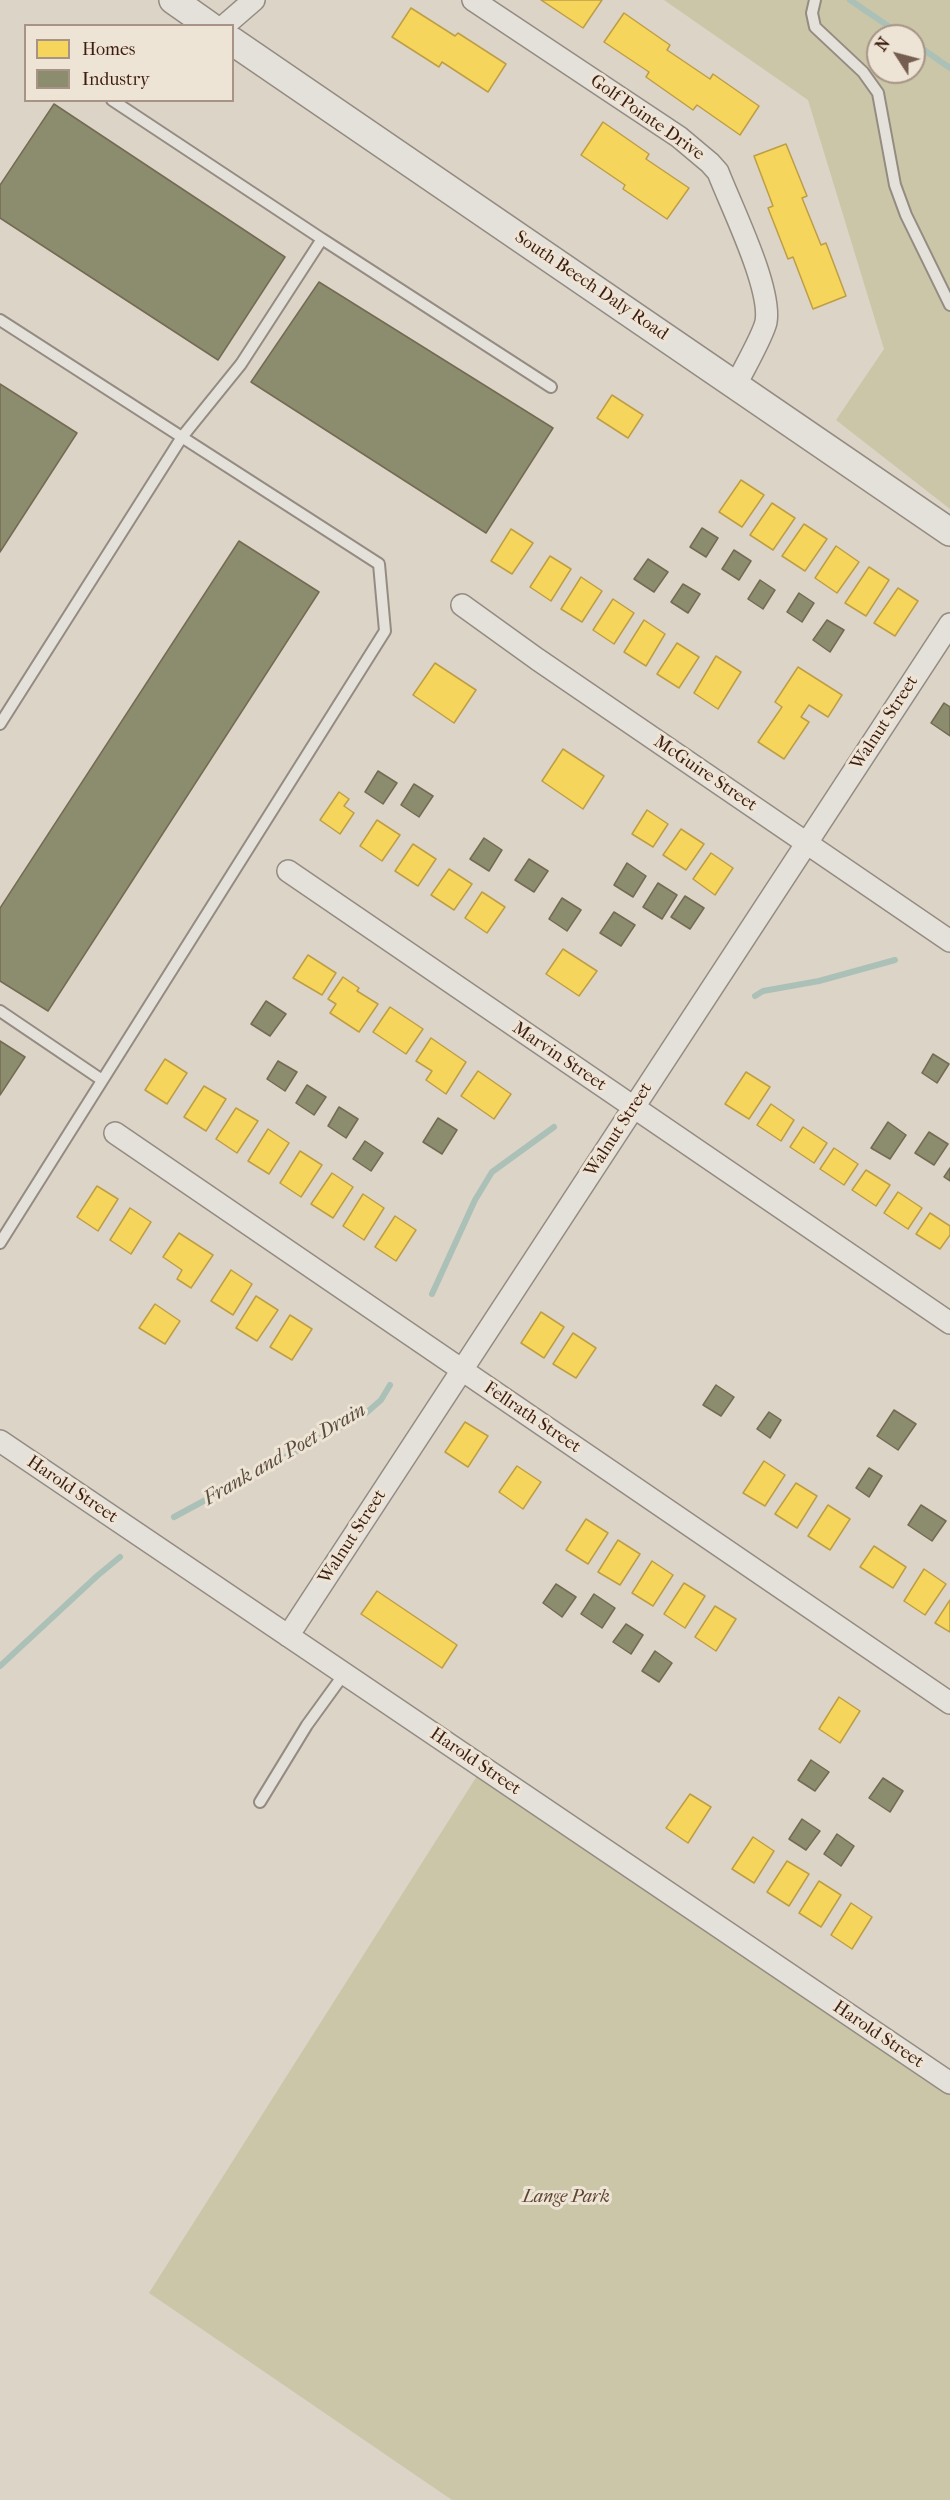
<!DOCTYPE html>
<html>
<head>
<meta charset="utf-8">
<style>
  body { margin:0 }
  #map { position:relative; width:950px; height:2500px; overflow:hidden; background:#dcd4c7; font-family:"IM FELL French Canon",serif }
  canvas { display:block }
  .legend { position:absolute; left:24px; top:24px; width:210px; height:78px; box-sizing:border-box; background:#eee4d5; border:2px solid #a79486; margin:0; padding:8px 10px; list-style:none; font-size:18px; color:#3d1d0f }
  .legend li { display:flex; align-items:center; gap:12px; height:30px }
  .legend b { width:30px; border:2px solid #a79486 }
  .north { position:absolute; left:866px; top:24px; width:60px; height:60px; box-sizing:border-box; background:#eee4d5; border:2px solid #a79486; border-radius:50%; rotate:306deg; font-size:16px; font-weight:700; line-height:24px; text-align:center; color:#3d1d0f }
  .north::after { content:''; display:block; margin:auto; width:21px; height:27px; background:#755d4f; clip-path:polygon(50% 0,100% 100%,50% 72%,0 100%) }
</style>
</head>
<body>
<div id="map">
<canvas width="950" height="2500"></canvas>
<ul class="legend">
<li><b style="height:16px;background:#f6d55c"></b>Homes</li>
<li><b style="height:16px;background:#8c8c6e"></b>Industry</li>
</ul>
<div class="north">N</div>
</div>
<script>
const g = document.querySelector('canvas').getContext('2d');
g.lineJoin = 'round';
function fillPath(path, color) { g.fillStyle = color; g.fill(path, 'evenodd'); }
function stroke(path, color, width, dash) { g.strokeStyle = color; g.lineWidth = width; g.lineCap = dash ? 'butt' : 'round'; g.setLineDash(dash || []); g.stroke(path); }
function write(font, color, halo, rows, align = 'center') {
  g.font = font + ' "IM FELL French Canon",serif'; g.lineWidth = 6; g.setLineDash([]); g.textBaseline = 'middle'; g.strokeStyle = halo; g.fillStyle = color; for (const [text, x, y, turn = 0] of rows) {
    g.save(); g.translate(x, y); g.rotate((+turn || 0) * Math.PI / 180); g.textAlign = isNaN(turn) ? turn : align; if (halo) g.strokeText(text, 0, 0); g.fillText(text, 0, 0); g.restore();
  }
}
fillPath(new Path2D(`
  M664,0H950V509L836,420L884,349L808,100ZM878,36H914V72H878Z
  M477,1776L950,2093V2500H452L149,2293Z`), '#cac6a7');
const homes = new Path2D(`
  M541,0H602L583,28Z
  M411,8L455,36L458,33L506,64L488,92L442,62L439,67L392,37Z
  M624,13L670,45L667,50L710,79L713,74L759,106L740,135L697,105L693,110L646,77L649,72L604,42Z
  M603,122L649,154L646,159L689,188L667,219L623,189L625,185L581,155Z
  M786,144L807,196L802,198L821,245L826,243L846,296L813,309L793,257L788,259L768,208L773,206L754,156Z
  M612,395L643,415L628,438L597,418Z
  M741,480L764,495L742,527L719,512Z
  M772,503L795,518L773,550L750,535Z
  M804,524L827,539L805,571L782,556Z
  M511,529L533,543L512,574L491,561Z
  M836,546L859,562L837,593L815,578Z
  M550,556L571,569L551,601L530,587Z
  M869,567L889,580L866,616L845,603Z
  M581,577L602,591L582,622L561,609Z
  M898,588L918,601L895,636L874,623Z
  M613,599L634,613L614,644L593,630Z
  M644,620L665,634L646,666L624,652Z
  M677,643L699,657L679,688L657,674Z
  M716,656L741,672L718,709L694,693Z
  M435,663L476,690L454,723L413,695Z
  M798,667L842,695L828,717L809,705L801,717L809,722L784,759L758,742L782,707L775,702Z
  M563,749L604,776L583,809L542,781Z
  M339,792L349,799L344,806L354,813L340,834L320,820Z
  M647,810L668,824L653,847L632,834Z
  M377,820L400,835L382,861L360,846Z
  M681,829L704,844L686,870L663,855Z
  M413,844L436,859L418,886L395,871Z
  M711,853L733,868L715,895L693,879Z
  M449,869L472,884L454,910L431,895Z
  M482,892L505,907L487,933L465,918Z
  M563,949L597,971L579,996L546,974Z
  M308,955L336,973L322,995L293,978Z
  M343,977L359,988L357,991L378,1004L359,1032L330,1013L336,1004L328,999Z
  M390,1007L423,1029L406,1054L373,1032Z
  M431,1038L466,1062L446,1094L426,1080L432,1071L416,1061Z
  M165,1059L187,1073L167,1104L145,1090Z
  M478,1071L511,1094L494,1119L461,1096Z
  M746,1072L770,1087L749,1119L725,1104Z
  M204,1086L226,1099L206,1131L184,1117Z
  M771,1104L794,1120L781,1141L757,1125Z
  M236,1108L258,1121L237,1153L216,1139Z
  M803,1127L827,1143L814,1163L790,1147Z
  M268,1129L289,1143L269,1174L248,1161Z
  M834,1148L858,1164L844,1185L820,1169Z
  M300,1151L322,1165L301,1197L280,1183Z
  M866,1170L890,1185L876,1206L852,1190Z
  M332,1173L353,1187L333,1218L311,1204Z
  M97,1186L118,1199L98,1231L77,1217Z
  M898,1192L922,1208L908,1229L884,1213Z
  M363,1194L384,1208L364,1240L343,1226Z
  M130,1208L151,1222L131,1254L110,1240Z
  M930,1213L950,1226V1235L940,1249L916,1234Z
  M395,1216L416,1230L396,1261L375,1247Z
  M179,1233L213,1255L191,1288L177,1279L182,1270L163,1257Z
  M231,1270L252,1284L233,1315L211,1301Z
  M256,1296L278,1310L257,1341L236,1328Z
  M155,1304L180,1321L165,1344L139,1328Z
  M541,1312L564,1327L544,1358L521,1343Z
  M290,1315L312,1329L292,1360L270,1347Z
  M573,1333L596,1348L576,1378L553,1364Z
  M465,1422L488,1436L468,1467L445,1452Z
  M764,1461L785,1475L765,1506L743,1493Z
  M517,1466L541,1482L523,1509L499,1492Z
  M796,1483L817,1496L797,1528L775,1514Z
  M828,1505L850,1519L830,1550L808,1536Z
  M586,1519L608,1533L588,1564L566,1550Z
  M618,1540L640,1554L620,1585L598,1572Z
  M874,1546L906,1567L893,1588L860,1567Z
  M652,1561L673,1575L653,1606L632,1593Z
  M924,1569L946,1584L925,1615L904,1601Z
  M684,1583L705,1596L685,1628L664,1614Z
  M377,1591L457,1645L442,1668L361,1614Z
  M950,1600V1632L935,1623Z
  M715,1606L736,1619L716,1651L695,1637Z
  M839,1697L860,1711L840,1743L819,1729Z
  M690,1794L711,1807L688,1843L666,1828Z
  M753,1837L774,1851L754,1883L732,1869Z
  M787,1861L809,1874L789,1906L767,1892Z
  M819,1881L841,1895L821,1927L799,1913Z
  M851,1903L872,1917L852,1949L831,1935Z`);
fillPath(homes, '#f6d55c');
stroke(homes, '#be9e45', 1.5);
const industry = new Path2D(`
  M54,104L285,257L218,360L0,218V185Z
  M319,282L553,428L486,533L251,382Z
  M0,384L77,433L0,552Z
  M702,528L718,538L706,557L690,547Z
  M239,541L319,592L48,1011L0,981V908Z
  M734,550L751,561L739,580L722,569Z
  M648,559L668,572L654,592L634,579Z
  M760,580L775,590L763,609L748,599Z
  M683,584L700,594L688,613L671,602Z
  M799,593L814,603L802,622L787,612Z
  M827,620L844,630L830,652L813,640Z
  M944,703L950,707V736L931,723Z
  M378,771L397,783L383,804L365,792Z
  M414,784L433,796L419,817L401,805Z
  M484,838L502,850L489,871L470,859Z
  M529,859L548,871L534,892L515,880Z
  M627,863L646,876L633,897L614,885Z
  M658,883L677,895L662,919L643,907Z
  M685,896L704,908L690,929L671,917Z
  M562,898L581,910L567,931L549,919Z
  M614,912L635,925L621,946L600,933Z
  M266,1001L286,1014L270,1036L251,1024Z
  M0,1041L25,1057L0,1095Z
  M933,1054L949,1064L937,1083L922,1073Z
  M278,1061L297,1072L285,1091L267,1079Z
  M307,1085L326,1097L314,1115L296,1103Z
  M339,1107L358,1119L346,1138L328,1126Z
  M438,1118L457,1130L442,1154L423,1142Z
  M888,1122L906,1135L890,1159L871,1148Z
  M929,1132L948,1144L934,1165L915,1153Z
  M365,1141L383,1153L371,1171L353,1159Z
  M950,1168V1181L944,1177Z
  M716,1385L734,1397L721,1416L703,1405Z
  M894,1410L916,1424L898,1450L877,1436Z
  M769,1412L781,1420L770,1438L757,1429Z
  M869,1468L882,1476L869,1497L856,1488Z
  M921,1505L946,1521L932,1541L908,1525Z
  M556,1584L576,1597L562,1617L543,1603Z
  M594,1594L615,1608L602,1628L581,1614Z
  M626,1624L643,1635L631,1654L613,1642Z
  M655,1651L672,1663L659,1682L642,1671Z
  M811,1760L829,1772L815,1791L798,1780Z
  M883,1778L903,1791L890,1812L869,1798Z
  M802,1819L820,1831L806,1850L789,1839Z
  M837,1834L854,1846L841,1866L824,1854Z`);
fillPath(industry, '#8c8c6e');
stroke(industry, '#746b52', 1.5);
stroke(new Path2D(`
  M850,0L903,36
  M914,43L950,68
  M755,996L763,991L819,981L895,960
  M432,1294L475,1200L492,1172L554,1127
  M174,1517L365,1414L381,1400L390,1385
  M0,1666L97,1576L120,1557`), '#abc1b7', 6);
const service = new Path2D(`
  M815,0L812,13L815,27L863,72L878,93L895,185L906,215L950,305
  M322,239L551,387
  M0,320L379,564L385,631L0,1243
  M0,724L182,437L241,364L322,239L112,100
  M0,1011L102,1080
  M260,1802L307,1725L344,1674`);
const minor = new Path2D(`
  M473,0L679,137L710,163L718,172C731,206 772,288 766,322C763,336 743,370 736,385
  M224,26L254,0
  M462,605L537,659L950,941
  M288,871L950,1323
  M115,1133L950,1703
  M0,1441L950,2083
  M288,1636L950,624`);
const tertiary = new Path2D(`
  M173,0L210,26
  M232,41L950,532`);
stroke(service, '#948b82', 14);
stroke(minor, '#948b82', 24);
stroke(tertiary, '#948b82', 30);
stroke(service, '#e4e0da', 10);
stroke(minor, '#e4e0da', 21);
stroke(tertiary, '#e4e0da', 27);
write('18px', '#3d1d0f', '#eee4d5', [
  ["Golf Pointe Drive",647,118,35],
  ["South Beech Daly Road",591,286,34],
  ["Walnut Street",885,723,-57],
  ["McGuire Street",705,774,34],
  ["Marvin Street",559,1057,34],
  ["Walnut Street",619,1130,-57],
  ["Fellrath Street",532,1418,34],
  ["Harold Street",72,1490,34],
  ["Walnut Street",353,1537,-57],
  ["Harold Street",475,1762,34],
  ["Harold Street",878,2035,34]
]);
write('italic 18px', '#5c442e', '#eee4d5', [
  ["Lange Park",566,2198]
]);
write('italic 20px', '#584c3f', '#eee4d5', [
  ["Frank and Poet Drain",285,1455,-30]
]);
</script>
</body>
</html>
